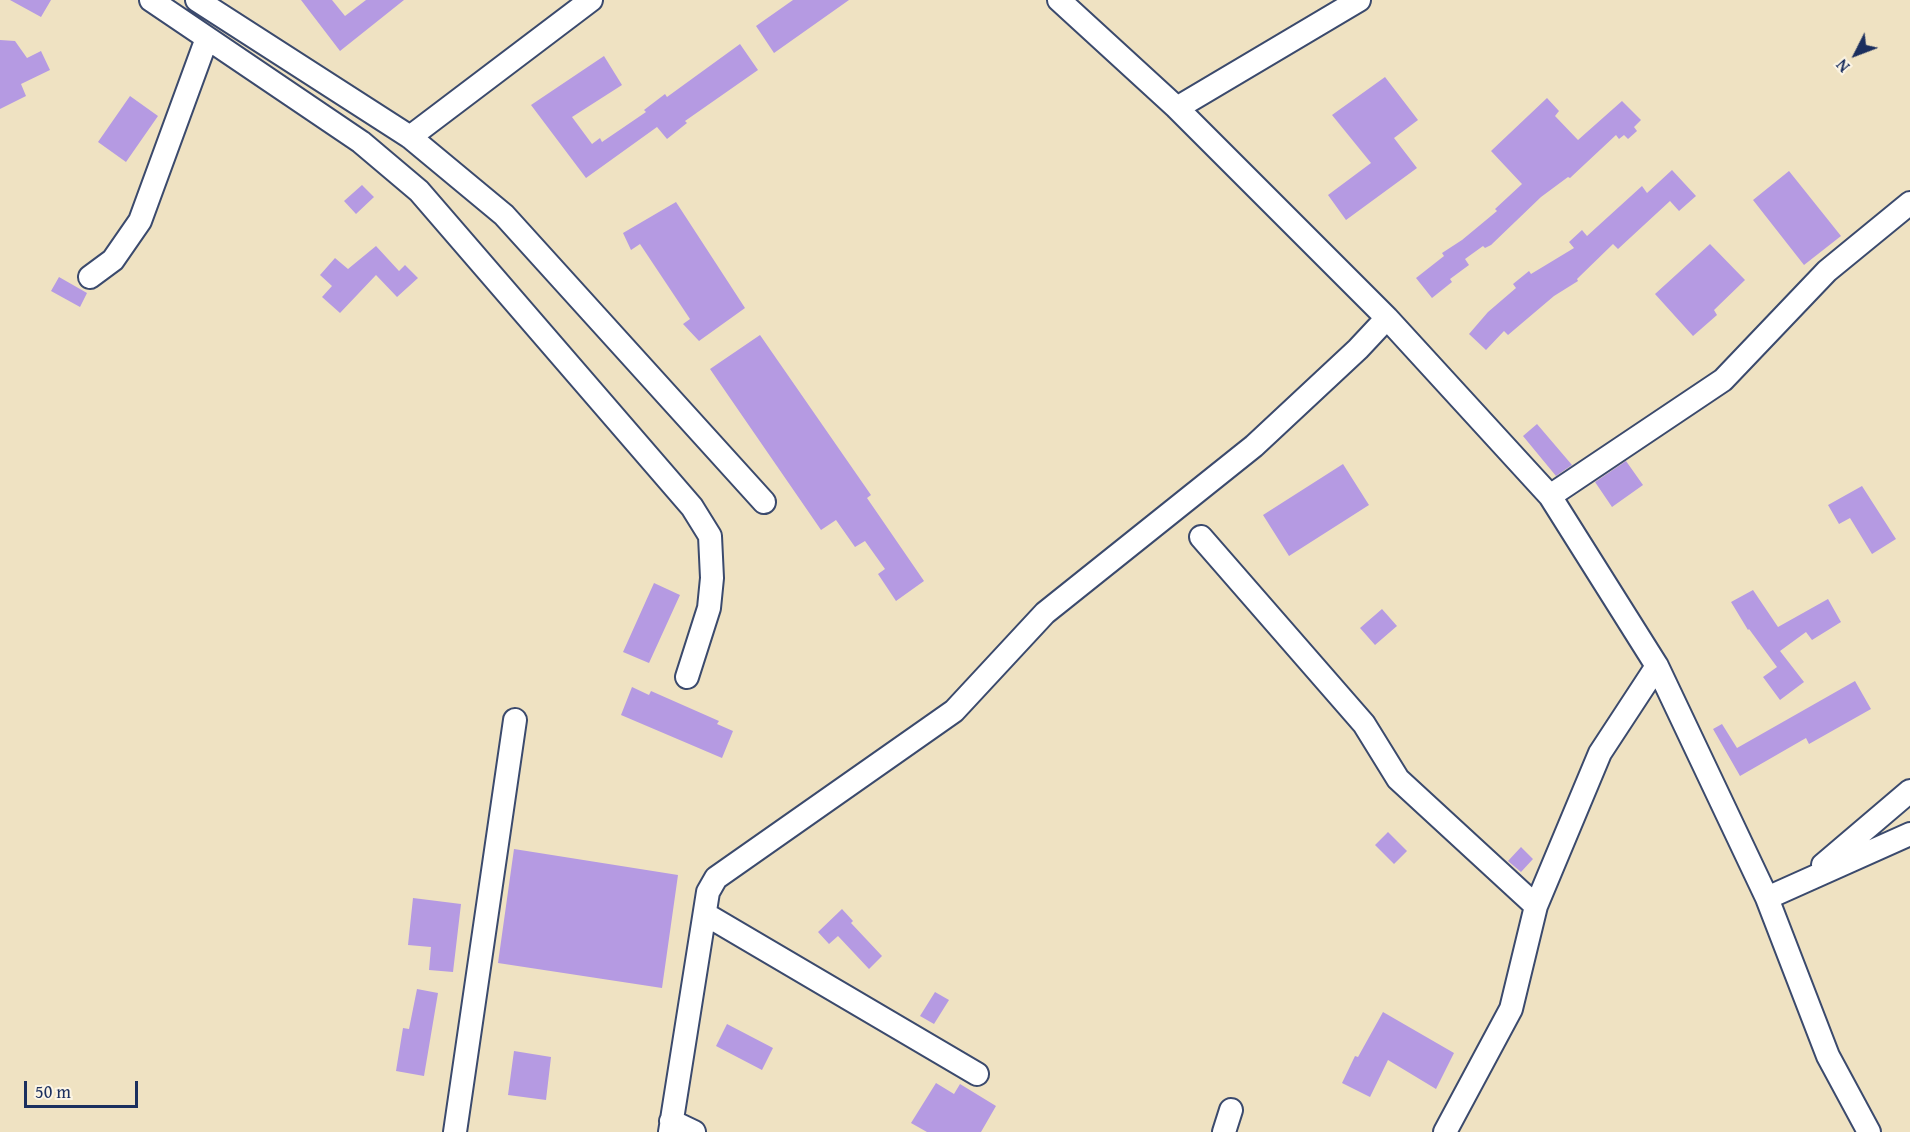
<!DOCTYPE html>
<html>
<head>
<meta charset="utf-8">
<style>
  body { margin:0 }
  #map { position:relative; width:1910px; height:1132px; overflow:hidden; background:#efe2c2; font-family:"Gentium Book Plus",serif }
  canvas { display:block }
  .north { position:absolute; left:1826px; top:24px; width:60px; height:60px; -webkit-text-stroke:4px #fcf5e5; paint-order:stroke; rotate:228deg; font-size:16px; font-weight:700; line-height:24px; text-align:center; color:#1b2f5e }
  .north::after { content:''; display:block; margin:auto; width:21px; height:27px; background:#1b2f5e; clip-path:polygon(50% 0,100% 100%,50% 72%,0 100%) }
  .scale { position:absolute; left:24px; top:1081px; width:114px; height:27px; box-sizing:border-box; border:3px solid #1b2f5e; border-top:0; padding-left:8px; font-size:18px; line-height:21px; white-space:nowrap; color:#1b2f5e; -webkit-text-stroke:4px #fcf5e5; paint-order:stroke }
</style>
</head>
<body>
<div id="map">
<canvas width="1910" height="1132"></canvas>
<div class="north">N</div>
<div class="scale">50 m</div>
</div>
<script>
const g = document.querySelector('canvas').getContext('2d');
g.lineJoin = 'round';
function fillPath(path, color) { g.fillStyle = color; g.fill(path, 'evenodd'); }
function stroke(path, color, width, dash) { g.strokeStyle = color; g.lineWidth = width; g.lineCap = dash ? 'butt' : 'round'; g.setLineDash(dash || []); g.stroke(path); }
fillPath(new Path2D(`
  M10,0H51L41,17Z
  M301,0H332L345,16L366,0H404L340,51Z
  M793,0H849L774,53L756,26Z
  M0,40L15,41L27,58L41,51L50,70L21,84L26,96L0,109Z
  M740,44L758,70L685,121L687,123L667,139L657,127L586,178L531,105L604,56L622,85L572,117L592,144L600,138L602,142L646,112L644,110L665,94L667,97Z
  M1385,77L1418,120L1394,138L1417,168L1346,220L1328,195L1371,163L1332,115Z
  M130,96L158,116L126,162L98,142Z
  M1547,98L1559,111L1555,116L1578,140L1622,101L1641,120L1634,127L1637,131L1628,139L1624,135L1619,139L1616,135L1570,178L1568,177L1541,197L1491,245L1485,248L1483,246L1465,259L1469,265L1450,279L1452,282L1432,298L1416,278L1444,256L1442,253L1462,240L1497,211L1495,209L1522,184L1491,151Z
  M1672,170L1696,196L1679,211L1670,201L1618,249L1613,244L1577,279L1578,281L1554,296L1508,335L1504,331L1486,350L1469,334L1488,312L1516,288L1513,284L1529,271L1531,274L1574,248L1569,242L1582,230L1587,236L1642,186L1647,193Z
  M1789,171L1841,236L1804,265L1753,200Z
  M362,185L374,197L356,214L344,201Z
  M676,202L745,308L699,341L683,324L690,319L640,244L631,250L623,233Z
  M1710,244L1745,280L1714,310L1717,315L1693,336L1655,294Z
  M376,246L399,271L405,265L418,278L397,297L376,275L340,313L322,297L332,286L320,275L335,258L348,269Z
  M59,277L87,293L80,307L51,291Z
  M760,335L871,495L867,498L924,581L896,601L878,574L885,569L865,541L855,547L836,520L821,530L710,369Z
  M1537,424L1572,465L1556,476L1523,436Z
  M1626,461L1643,485L1612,507L1595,482Z
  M1343,464L1369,505L1289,556L1263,515Z
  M1862,486L1896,539L1872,554L1850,518L1839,524L1828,505Z
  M654,583L680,595L649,663L623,652Z
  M1753,590L1778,627L1828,599L1841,622L1812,640L1806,632L1780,651L1804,682L1780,700L1763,677L1777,667L1749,629L1748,630L1731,602Z
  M1382,609L1397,626L1375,645L1360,628Z
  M1855,681L1871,709L1809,744L1806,738L1740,776L1713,729L1722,724L1737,748Z
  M632,687L649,695L651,691L719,721L717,724L733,731L722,758L621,715Z
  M1388,832L1407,851L1394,864L1375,845Z
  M1521,847L1533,859L1521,872L1508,861Z
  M514,849L678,875L662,988L498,963Z
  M413,898L461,904L453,972L429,970L431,947L408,945Z
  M842,909L853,921L851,923L882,956L869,969L838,936L829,944L818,932Z
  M417,989L438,993L424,1076L396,1071L403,1028L409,1029Z
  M935,992L949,1000L934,1024L920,1016Z
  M1383,1012L1454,1053L1436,1089L1388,1060L1370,1097L1342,1083L1355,1056L1358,1057Z
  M727,1024L773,1048L762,1070L716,1046Z
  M514,1051L551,1057L546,1100L508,1095Z
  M936,1083L954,1094L960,1084L996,1106L981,1132H927L911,1123Z`), '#b59ae2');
const minor = new Path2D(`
  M151,0L361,142L419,191L692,507L710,536L712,578L709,608L687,677
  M197,0L410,137L504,215L764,502
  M1059,0L1177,108L1387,318L1550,496L1657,666L1767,898L1828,1056L1869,1132
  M1177,108L1359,0
  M410,137L591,0
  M90,277L113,260L140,221L207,38
  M1550,496L1723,380L1827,271L1910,203
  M1201,537L1364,724L1398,779L1536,906
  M1823,865L1910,791
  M1767,898L1910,834
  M705,914L977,1074
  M671,1121L694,1132
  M455,1132L515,720
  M670,1132L708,892L716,878L954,711L1045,613L1254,446L1358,349L1387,318
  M1224,1132L1231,1110
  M1445,1132L1511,1009L1536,906L1600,753L1657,666`);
stroke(minor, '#3b4a6d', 26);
stroke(minor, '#fff', 22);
</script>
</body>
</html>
